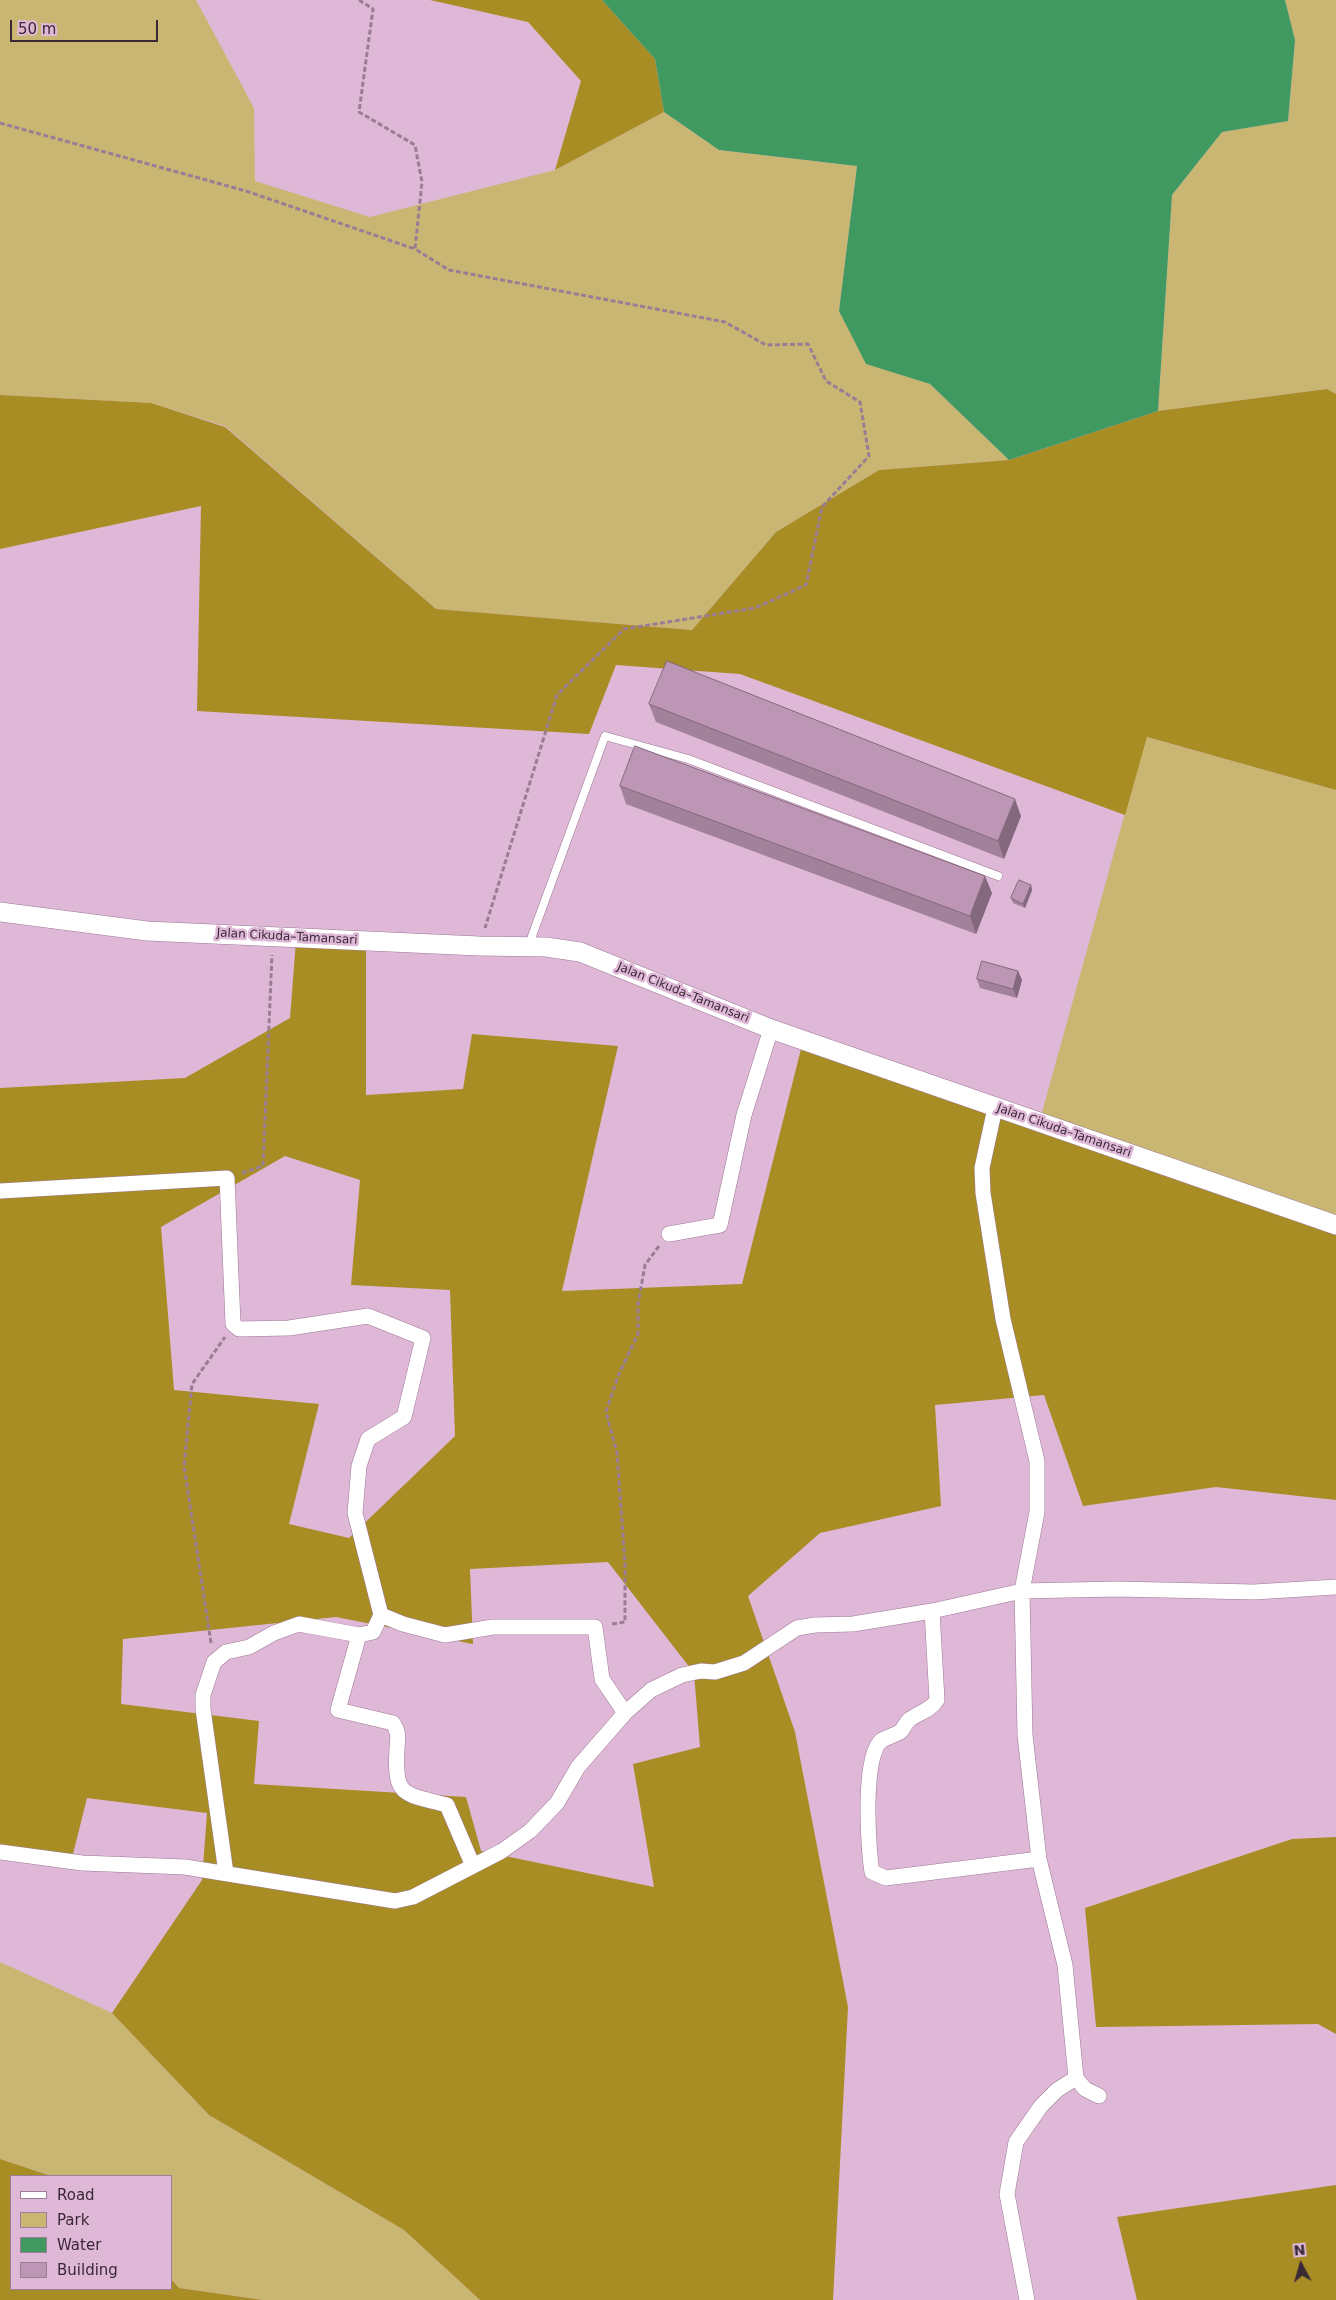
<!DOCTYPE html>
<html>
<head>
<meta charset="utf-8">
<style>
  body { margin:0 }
  #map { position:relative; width:1336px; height:2300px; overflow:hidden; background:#dfb7d7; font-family:"DejaVu Sans",sans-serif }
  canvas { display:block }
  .legend { position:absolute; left:10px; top:2175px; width:162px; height:115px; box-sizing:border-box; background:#dfb7d7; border:1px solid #9c7e96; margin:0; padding:6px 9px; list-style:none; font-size:15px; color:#382935 }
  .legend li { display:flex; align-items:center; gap:10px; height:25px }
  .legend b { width:25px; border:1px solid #9c7e96 }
  .north { position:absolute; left:1276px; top:2240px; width:50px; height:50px; -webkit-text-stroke:4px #dfb7d7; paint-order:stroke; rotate:354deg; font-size:14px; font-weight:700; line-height:20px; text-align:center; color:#382935 }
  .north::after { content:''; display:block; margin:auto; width:18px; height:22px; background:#382935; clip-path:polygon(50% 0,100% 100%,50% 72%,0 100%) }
  .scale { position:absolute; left:10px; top:20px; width:148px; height:22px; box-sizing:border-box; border:2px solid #382935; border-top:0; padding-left:6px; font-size:15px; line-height:18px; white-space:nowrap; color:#382935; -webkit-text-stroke:4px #dfb7d7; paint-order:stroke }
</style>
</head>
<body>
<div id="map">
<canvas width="1336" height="2300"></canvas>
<ul class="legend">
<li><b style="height:6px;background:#fff"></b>Road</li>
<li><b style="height:14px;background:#cab673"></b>Park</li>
<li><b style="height:14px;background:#409961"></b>Water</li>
<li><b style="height:14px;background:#bc96b4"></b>Building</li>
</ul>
<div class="north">N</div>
<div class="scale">50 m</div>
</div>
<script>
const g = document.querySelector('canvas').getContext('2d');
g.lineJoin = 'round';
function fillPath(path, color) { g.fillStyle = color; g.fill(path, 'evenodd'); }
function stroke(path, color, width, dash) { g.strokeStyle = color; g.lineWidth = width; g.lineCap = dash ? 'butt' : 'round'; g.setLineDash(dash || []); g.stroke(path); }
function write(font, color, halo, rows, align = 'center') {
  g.font = font + ' "DejaVu Sans",sans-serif'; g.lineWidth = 5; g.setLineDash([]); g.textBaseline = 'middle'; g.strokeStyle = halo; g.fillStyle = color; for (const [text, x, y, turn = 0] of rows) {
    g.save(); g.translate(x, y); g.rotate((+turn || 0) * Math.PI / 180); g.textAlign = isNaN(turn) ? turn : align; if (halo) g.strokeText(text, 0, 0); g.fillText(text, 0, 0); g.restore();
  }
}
fillPath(new Path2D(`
  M0,0H196L254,108L255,181L370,217L555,170L664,112L719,150L857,166L839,311L867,364L930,384L1009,460L879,470L776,532L692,630L436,609L225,426L151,403L0,395Z
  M1285,0H1336V394L1327,389L1158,411L1172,195L1222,132L1288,121L1295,40Z
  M1146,737L1336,790V1221L1041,1116Z
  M0,1962L112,2013L209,2115L404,2230L480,2300H263L179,2288L171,2279V2176H51L0,2159Z`), '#cab673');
fillPath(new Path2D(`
  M430,0H602L655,59L664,112L555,170L581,81L528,22Z
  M1327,389L1336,394V790L1147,737L1125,815L740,674L616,665L589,734L197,711L201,506L0,549V395L151,403L225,427L436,609L692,630L776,532L879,470L1009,460L1158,411Z
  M296,941L366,943V1095L463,1089L472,1034L618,1046L562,1291L742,1284L803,1041L1336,1221V1500L1216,1487L1083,1506L1044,1395L935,1405L941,1506L820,1533L748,1596L795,1732L848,2007L833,2300H480L404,2230L209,2115L112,2013L202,1880L207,1813L87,1798L73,1854L0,1849V1088L185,1078L290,1018ZM285,1156L360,1180L351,1285L450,1290L455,1436L349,1538L289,1524L319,1404L174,1390L161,1227ZM608,1562L694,1673L700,1747L633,1764L654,1887L481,1851L466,1797L254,1784L259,1721L121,1704L123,1639L336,1617L473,1644L470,1569Z
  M1336,1837V2034L1318,2024L1096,2027L1085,1908L1292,1839Z
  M0,2159L51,2176H11V2289H171V2279L179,2288L263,2300H0Z
  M1336,2185V2300H1137L1117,2217Z`), '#a88c24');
fillPath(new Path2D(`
  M602,0H1285L1295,40L1288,121L1222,132L1172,195L1158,411L1009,460L930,384L866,364L839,311L857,166L719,150L664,112L655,59Z`), '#409961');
const service = new Path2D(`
  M528,947L605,736L688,759L998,876`);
const minor = new Path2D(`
  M995,1108L982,1168L983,1193L1003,1319L1037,1461V1512L1022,1591L1025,1735L1039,1859L1065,1965L1076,2078L1085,2089L1099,2096
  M0,1191L227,1178L233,1324L239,1329L289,1328L368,1316L423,1338L404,1417L368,1439L359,1466L355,1513L381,1615L373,1632L359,1635L299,1624L274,1633L249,1647L226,1652L214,1662L203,1695V1709L226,1873
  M669,1234L720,1225L744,1115L771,1029
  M932,1611L937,1700C931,1710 918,1713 909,1720C905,1723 904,1729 900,1732C894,1735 888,1737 882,1740C862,1754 868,1848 872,1872L886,1878L1039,1859
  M381,1615L403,1624L445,1635L493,1627H595L602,1679L625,1713
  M359,1635L338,1710L393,1723C399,1732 398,1738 397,1748C394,1798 403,1793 447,1805L473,1866
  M0,1852L82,1863L185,1867L395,1901L413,1897L473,1866L502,1851L530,1831L557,1803L578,1767L625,1713L651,1690L682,1675L701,1671L715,1672L744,1663L797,1628L815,1625L853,1624L932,1611L1022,1591L1117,1589L1254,1592L1336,1587
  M1027,2300L1007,2194L1016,2142L1041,2106L1057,2090L1076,2078`);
const tertiary = new Path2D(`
  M0,912L147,931L479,946L546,947L580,952L771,1029L1336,1225`);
stroke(service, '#9d7896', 9);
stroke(minor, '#9d7896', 16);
stroke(tertiary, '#9d7896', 20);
stroke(new Path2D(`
  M359,0L373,9L359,112L415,145L422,182L415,249L449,270L725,322L766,345L808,344L826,381L860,402L869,456L822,507L806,585L755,608L624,629L557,695L485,928
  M0,123L246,191L415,249
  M242,1173L263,1166L272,955
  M612,1624L625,1622V1564L617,1453L606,1412L618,1376L638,1334V1304L645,1265L659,1246
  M211,1643L184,1466L192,1384L225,1337`), '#9a7d95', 3, [5, 2.5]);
stroke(service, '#fff', 8);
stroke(minor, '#fff', 15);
stroke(tertiary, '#fff', 19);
fillPath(new Path2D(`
  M649,704L1021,816L1004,859L656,722Z
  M620,786L992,893L976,934L626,804Z
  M1031,885L1032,890L1025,908L1013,903L1011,898Z
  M1018,971L1022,980L1017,998L980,988L977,979Z`), '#a2819b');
fillPath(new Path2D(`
  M1015,799L1021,816L1004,859L998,841Z
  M985,876L992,893L976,934L970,916Z
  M1031,885L1032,890L1025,908L1023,904Z
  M1018,971L1022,980L1017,998L1013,989Z`), '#84697e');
const building = new Path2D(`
  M667,661L1015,799L998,841L649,704Z
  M635,746L985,876L970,916L620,786Z
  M1019,880L1031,885L1023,904L1011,898Z
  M982,961L1018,971L1013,989L977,979Z`);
fillPath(building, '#bc96b4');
stroke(building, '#84697e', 1);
write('12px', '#382935', '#dfb7d7', [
  ["Jalan Cikuda–Tamansari",287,937,3],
  ["Jalan Cikuda–Tamansari",683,993,22],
  ["Jalan Cikuda–Tamansari",1064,1131,19]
]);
</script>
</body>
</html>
